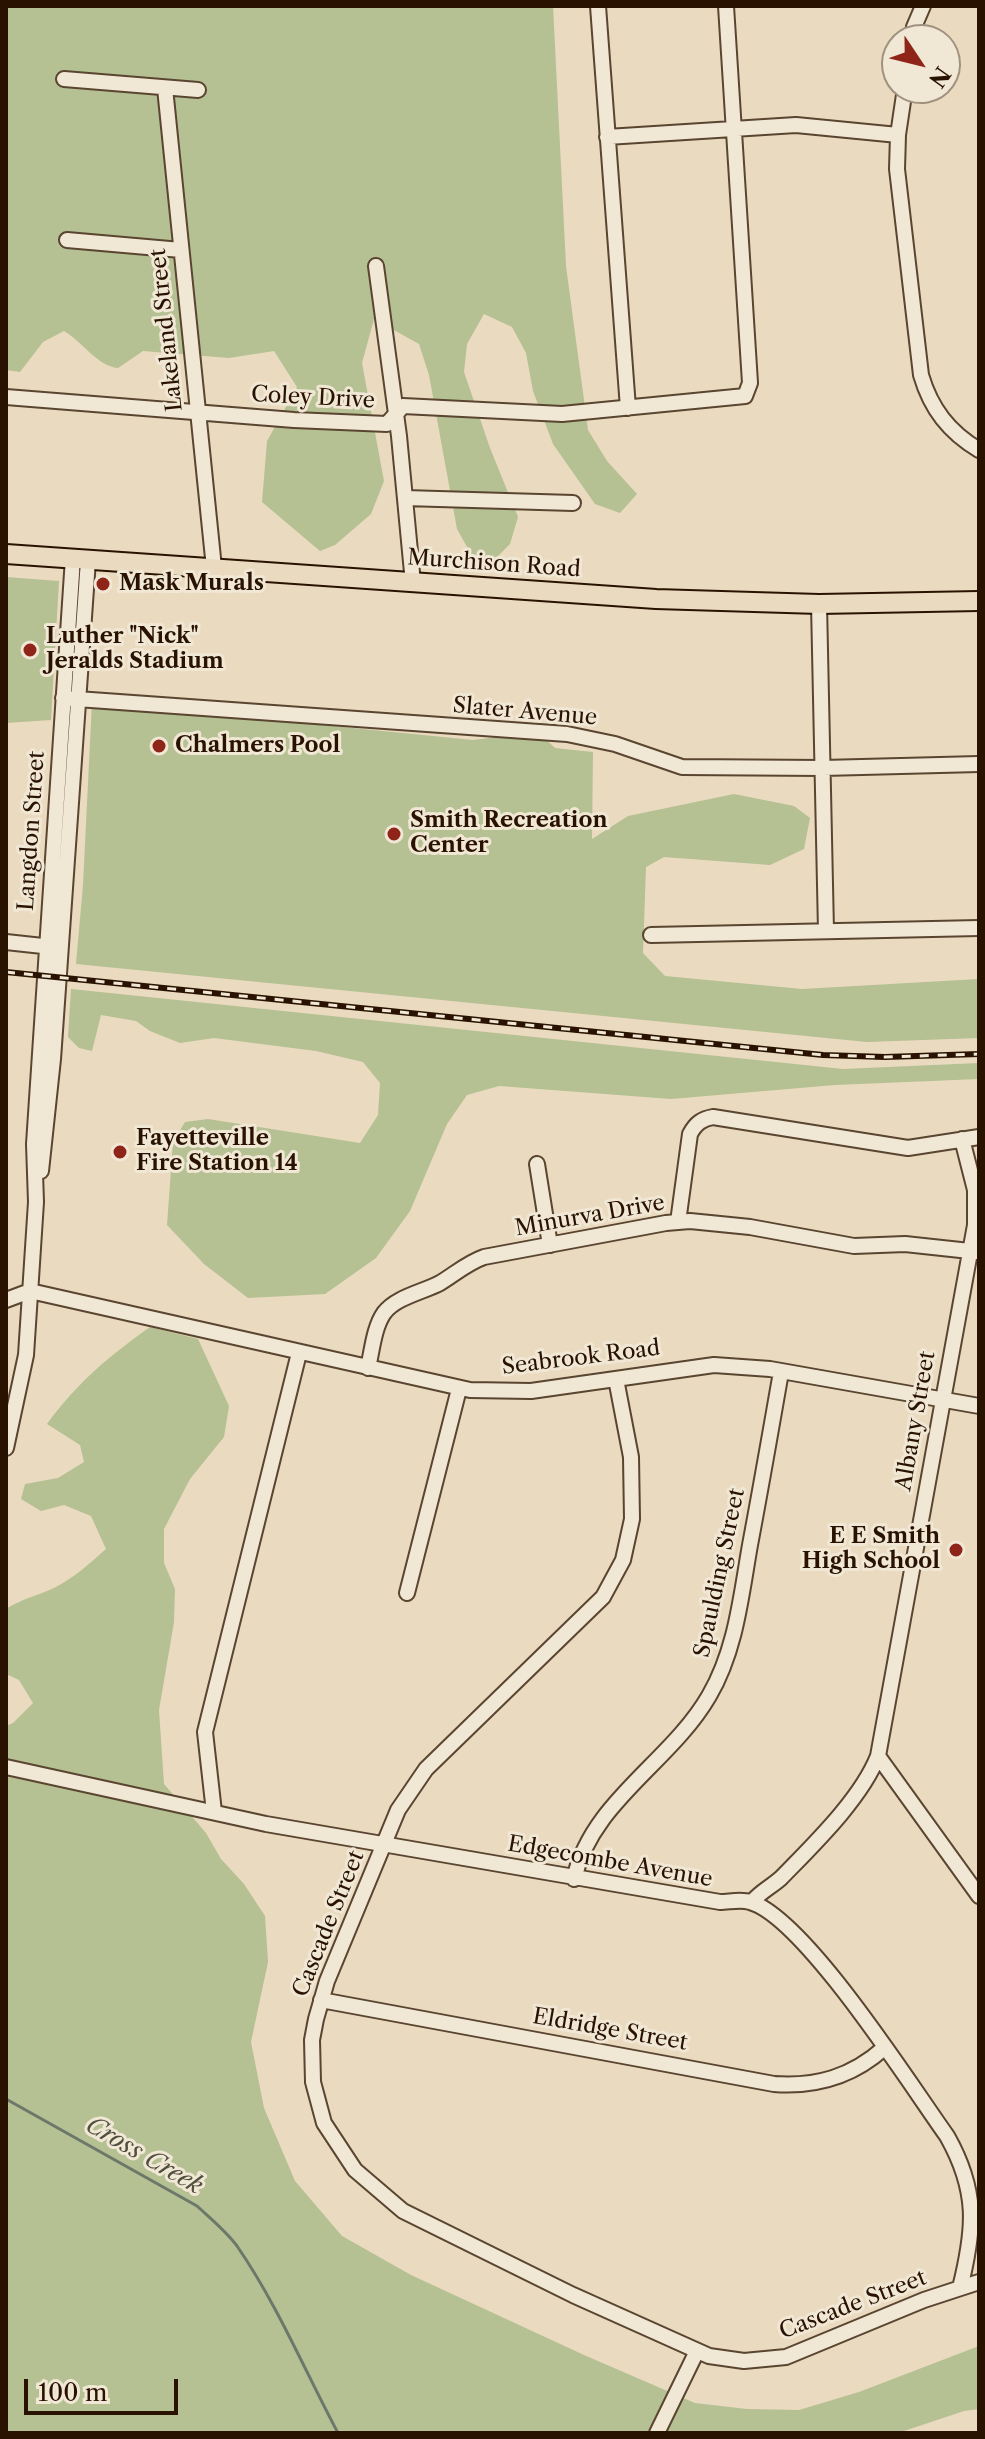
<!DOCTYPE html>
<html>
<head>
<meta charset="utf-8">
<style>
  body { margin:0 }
  #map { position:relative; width:985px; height:2439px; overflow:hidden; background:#eadabf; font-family:"Libre Caslon Text",serif }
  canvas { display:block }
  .frame { position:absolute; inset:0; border:8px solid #291300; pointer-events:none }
  .north { position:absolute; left:881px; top:24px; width:80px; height:80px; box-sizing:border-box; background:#f1e7d5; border:2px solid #a19280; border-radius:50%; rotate:125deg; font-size:22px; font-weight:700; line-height:32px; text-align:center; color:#291300 }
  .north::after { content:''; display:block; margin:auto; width:28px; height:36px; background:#8f2418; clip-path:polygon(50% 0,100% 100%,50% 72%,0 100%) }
  .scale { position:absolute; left:24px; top:2379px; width:154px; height:36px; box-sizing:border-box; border:4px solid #291300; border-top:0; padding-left:10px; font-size:24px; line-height:28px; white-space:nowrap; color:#291300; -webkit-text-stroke:6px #f1e7d5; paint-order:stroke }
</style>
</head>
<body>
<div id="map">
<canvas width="985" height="2439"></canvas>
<div class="frame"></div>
<div class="north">N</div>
<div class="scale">100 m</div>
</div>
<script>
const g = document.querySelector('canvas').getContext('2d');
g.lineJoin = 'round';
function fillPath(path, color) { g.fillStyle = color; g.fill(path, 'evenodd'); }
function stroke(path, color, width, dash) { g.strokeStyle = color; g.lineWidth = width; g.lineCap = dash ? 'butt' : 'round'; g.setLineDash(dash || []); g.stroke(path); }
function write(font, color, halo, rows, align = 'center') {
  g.font = font + ' "Libre Caslon Text",serif'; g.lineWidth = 6; g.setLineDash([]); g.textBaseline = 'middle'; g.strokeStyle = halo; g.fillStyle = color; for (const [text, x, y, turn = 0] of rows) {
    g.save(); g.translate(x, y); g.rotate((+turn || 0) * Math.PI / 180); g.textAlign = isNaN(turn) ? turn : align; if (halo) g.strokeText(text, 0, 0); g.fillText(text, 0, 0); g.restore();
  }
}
fillPath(new Path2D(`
  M6,6H553L566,266L588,430L607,461L637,494L620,513L595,504L553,444L533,391L526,353L512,327L484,314L467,344L464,372L490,448L518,517L510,544L497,557L475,561L457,529L429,375L419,344L374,319L362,363L384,481L371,514L335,545L320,551L262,502L267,441L297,387L274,351L229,358L143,351L118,368C97,366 83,342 64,331L43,342L20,372L6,370Z
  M6,577L59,581L51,720L6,723Z
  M92,702L473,740L538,732L555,748L593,752L592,839L628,816L734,794L794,806L810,818L804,849L770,865L664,857L646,867L643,953L665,976L802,989L979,979V1038L867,1042L76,964L83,885Z
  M71,989L843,1069L979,1063V1079L835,1085L671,1099L499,1086L467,1095L447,1124L410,1211L376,1258L325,1294L248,1298L204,1264L167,1225L173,1142L185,1122L208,1119L360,1143L378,1115L380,1083L363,1062L316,1051L214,1038L180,1043L150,1031L136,1021L101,1015L92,1051L79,1048L68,1037Z
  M150,1327L198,1339L229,1406L224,1437L190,1479L164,1529V1563L175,1589L174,1622L159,1710L164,1784L206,1833L221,1859L244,1884L265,1916L268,1962L251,2042L264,2108L295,2181L342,2236L411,2275L584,2355L695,2403L747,2409L799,2410L859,2392L979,2346V2409L964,2411L898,2433H6V1726L13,1723L33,1703L19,1680L6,1674V1609C21,1599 37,1596 54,1588C74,1578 89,1564 106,1549L91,1516L64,1505L41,1511L21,1499L25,1484L58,1478L84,1462L80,1445L47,1424C78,1382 108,1357 150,1327Z`), '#b5c093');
stroke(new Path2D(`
  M6,2099L197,2206C211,2219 226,2231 237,2246C277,2304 305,2371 338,2433`), '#6c786a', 3);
const minor = new Path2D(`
  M598,6L628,408
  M912,40L914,27L923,6
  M64,79L198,90
  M165,88L214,568
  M905,88L898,135L897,169L921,375C931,409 949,432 979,450
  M607,137L796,125L898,135
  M67,240L181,250
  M376,266L399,436L413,583
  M6,397L294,420L387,424L403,406L562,414L745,396L750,383L726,6
  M405,498L573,503
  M819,604L826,931
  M63,698L567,734L615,744L682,767L823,768L979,764
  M651,935L979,928
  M6,942L52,947
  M537,1164L550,1245
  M41,1171L53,1059L88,560
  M678,1222L690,1134C696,1123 702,1119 713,1117L908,1148L979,1137
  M6,1300L30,1291L470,1390L531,1391L714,1365L770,1369L979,1406
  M368,1368C372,1351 374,1327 384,1313C396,1297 423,1292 440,1283C455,1274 467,1263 484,1257L666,1223L690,1221L750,1227L854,1246L905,1244L979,1252
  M616,1379L631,1457L632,1519L623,1560L603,1597L426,1769L398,1810L327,1981L316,2019L312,2040L313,2082L324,2123L355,2170L403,2211L573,2295L709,2356L744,2361L786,2357L924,2300L979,2282
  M6,1448L26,1355L36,1202L34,1144L73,558
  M407,1593L459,1389
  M878,1756L979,1896
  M6,1767L266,1824L720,1902C729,1902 741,1899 750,1902C804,1917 911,2086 947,2136C978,2191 975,2228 960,2288
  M214,1812L205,1732L299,1353
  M574,1879C592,1801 670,1763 709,1696C736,1650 741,1596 750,1545C761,1487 771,1429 781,1372
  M752,1902C760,1892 771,1887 781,1878C813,1845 861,1799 878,1756L975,1225V1190L962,1139
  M321,2000L774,2084C816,2087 852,2077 884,2048
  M657,2433L697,2351`);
const major = new Path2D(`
  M6,554L656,599L819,604L979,601`);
stroke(minor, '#594530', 18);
stroke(major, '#291300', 22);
stroke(minor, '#f1e7d5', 14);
stroke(major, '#eadabf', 18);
const rail = new Path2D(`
  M6,972L823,1055L885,1057L979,1054`);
stroke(rail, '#291300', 6);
stroke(rail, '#f1e7d5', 3, [9]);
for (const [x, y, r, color] of [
  [103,584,8,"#8f2418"],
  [30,650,8,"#8f2418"],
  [159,746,8,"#8f2418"],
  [394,834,8,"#8f2418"],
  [120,1152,8,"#8f2418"],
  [956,1550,8,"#8f2418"]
]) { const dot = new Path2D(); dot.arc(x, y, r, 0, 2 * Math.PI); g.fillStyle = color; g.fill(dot); stroke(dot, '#f1e7d5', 3); }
write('22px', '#291300', '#f1e7d5', [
  ["Lakeland Street",167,330,-96],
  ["Coley Drive",313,398,3],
  ["Murchison Road",494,564,4],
  ["Slater Avenue",525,712,5],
  ["Langdon Street",32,831,-86],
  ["Minurva Drive",590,1216,-10],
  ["Seabrook Road",581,1358,-7],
  ["Albany Street",916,1421,-80],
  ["Spaulding Street",720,1573,-78],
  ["Edgecombe Avenue",610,1862,10],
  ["Cascade Street",329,1924,-68],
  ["Eldridge Street",610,2030,10],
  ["Cascade Street",853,2305,-21]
]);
write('bold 22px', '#291300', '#f1e7d5', [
  ["Mask Murals",119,584],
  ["Luther \"Nick\"",46,637],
  ["Jeralds Stadium",46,662],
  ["Chalmers Pool",175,746],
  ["Smith Recreation",410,821],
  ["Center",410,846],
  ["Fayetteville",136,1139],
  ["Fire Station 14",136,1164],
  ["E E Smith",940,1537,"right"],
  ["High School",940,1562,"right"]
], 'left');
write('italic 24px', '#504e3e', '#f1e7d5', [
  ["Cross Creek",144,2156,30]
]);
</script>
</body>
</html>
